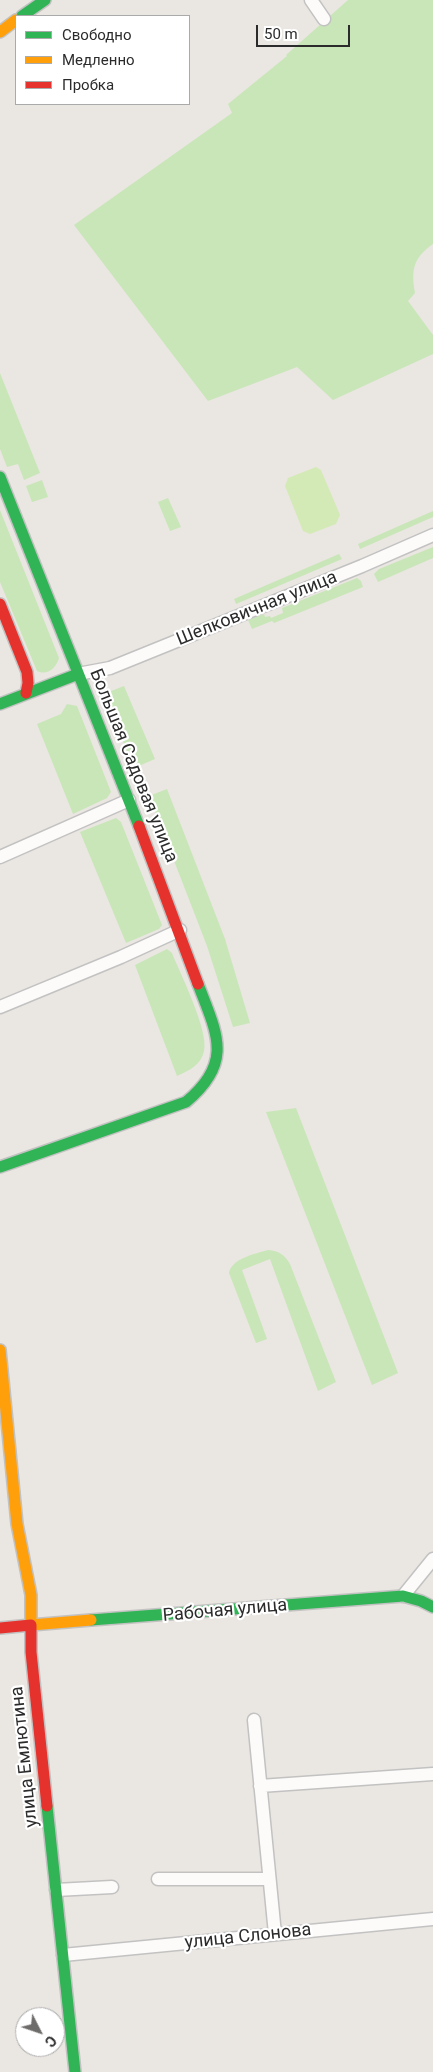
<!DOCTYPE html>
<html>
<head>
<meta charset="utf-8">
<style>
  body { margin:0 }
  #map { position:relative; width:433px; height:2072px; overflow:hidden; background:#eae6e1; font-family:Roboto,sans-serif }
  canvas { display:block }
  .legend { position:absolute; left:15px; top:15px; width:175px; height:90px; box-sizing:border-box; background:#fff; border:1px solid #aaa; margin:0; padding:6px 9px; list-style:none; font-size:15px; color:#2b2b2b }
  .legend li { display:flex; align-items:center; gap:10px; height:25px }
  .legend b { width:25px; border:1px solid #aaa }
  .north { position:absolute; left:15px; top:2007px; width:50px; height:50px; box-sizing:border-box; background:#fff; border:1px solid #aaa; border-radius:50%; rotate:131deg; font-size:14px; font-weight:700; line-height:20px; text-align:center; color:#2b2b2b }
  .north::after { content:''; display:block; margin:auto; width:18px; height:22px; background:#6e6c6b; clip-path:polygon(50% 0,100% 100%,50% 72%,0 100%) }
  .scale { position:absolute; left:256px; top:25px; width:94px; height:22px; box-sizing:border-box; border:2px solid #2b2b2b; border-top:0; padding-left:6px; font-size:15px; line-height:18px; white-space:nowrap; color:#2b2b2b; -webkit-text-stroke:4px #fff; paint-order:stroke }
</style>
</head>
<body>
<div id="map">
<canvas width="433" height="2072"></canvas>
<ul class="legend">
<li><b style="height:6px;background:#30b455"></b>Свободно</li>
<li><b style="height:6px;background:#ff9f0a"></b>Медленно</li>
<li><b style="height:6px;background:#e5322d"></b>Пробка</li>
</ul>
<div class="north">С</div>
<div class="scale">50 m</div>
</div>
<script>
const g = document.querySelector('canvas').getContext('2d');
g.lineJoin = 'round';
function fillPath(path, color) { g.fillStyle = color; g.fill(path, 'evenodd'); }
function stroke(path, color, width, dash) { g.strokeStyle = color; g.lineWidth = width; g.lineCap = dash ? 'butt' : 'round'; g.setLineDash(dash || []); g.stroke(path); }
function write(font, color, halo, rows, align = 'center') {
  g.font = font + ' Roboto,sans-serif'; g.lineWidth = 4.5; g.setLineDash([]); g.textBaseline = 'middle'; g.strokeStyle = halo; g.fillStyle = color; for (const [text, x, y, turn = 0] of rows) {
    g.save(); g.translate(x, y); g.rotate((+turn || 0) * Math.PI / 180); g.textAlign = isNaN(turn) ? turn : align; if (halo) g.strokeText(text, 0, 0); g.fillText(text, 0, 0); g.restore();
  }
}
fillPath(new Path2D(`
  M348,0H433V244C413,258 411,270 415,293L408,301L433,335V354L333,400L297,367L208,401L74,225L232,113L228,104L287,56L286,55Z
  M0,373L40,473L24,480L18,464L7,467L0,449Z
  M42,480L48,497L32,502L26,486Z
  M168,498L181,527L170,531L158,502Z
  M0,510L59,658C56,668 48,676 37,671L0,582Z
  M433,511V517L360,549L358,544Z
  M433,547V558L378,582L374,574L379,569Z
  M339,554L342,559L236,604L234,599Z
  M357,578L361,581L363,587L274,623L272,621L252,629L248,620L264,614L265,617L270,616L271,618L283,613L282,608Z
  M124,686L155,759L134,768L105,698L106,693Z
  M67,704L77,706L111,792L107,798L73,814L37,724L61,714Z
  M167,789L225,939L250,1023L233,1027L207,946L149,796Z
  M116,818L121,822L162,925L159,929L126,943L80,832Z
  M167,949L172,953C180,973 209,1031 204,1051C201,1065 190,1070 177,1076L135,965Z
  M296,1108L398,1373L372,1385L266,1112Z
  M268,1250C279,1251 284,1254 290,1264L336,1382L318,1391L270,1259L242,1270L267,1339L256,1343L229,1273C232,1258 255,1254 268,1250Z`), '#c9e6b9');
fillPath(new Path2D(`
  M316,467L321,470L340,515L336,524L310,534L303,531L285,486L288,478Z`), '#d4eab6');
const street = new Path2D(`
  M311,0L324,19
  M78,674L110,668L362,566L433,535
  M0,857L129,800
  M0,1007L121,957L180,930
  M403,1596L433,1559
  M254,1720L275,1934
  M260,1786L433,1774
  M158,1879H269
  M56,1890L112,1887
  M63,1955L433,1919`);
const fast = new Path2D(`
  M22,16L45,0
  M0,477L139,826
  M0,704L78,674
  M0,1167L186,1102C234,1062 217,1034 198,984
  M91,1620L403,1596L421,1601L433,1607
  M47,1806L75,2072`);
const slow = new Path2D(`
  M0,32L16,20
  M0,1350L17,1524L31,1595V1625L91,1620`);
const jam = new Path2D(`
  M0,604L27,672L28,683L26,693
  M139,826L198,984
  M0,1628L31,1625V1652L47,1806`);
stroke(street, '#c3c2c2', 15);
stroke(fast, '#c3c2c2', 14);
stroke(slow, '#c3c2c2', 14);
stroke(jam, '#c3c2c2', 14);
stroke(street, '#fcfbfa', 12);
stroke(fast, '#30b455', 11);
stroke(slow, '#ff9f0a', 11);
stroke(jam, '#e5322d', 11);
write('18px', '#2b2b2b', '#fff', [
  ["Шелковичная улица",257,609,-22],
  ["Большая Садовая улица",133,766,68],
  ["Рабочая улица",225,1611,-5],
  ["улица Емлютина",25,1757,-96],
  ["улица Слонова",248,1937,-6]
]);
</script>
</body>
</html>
